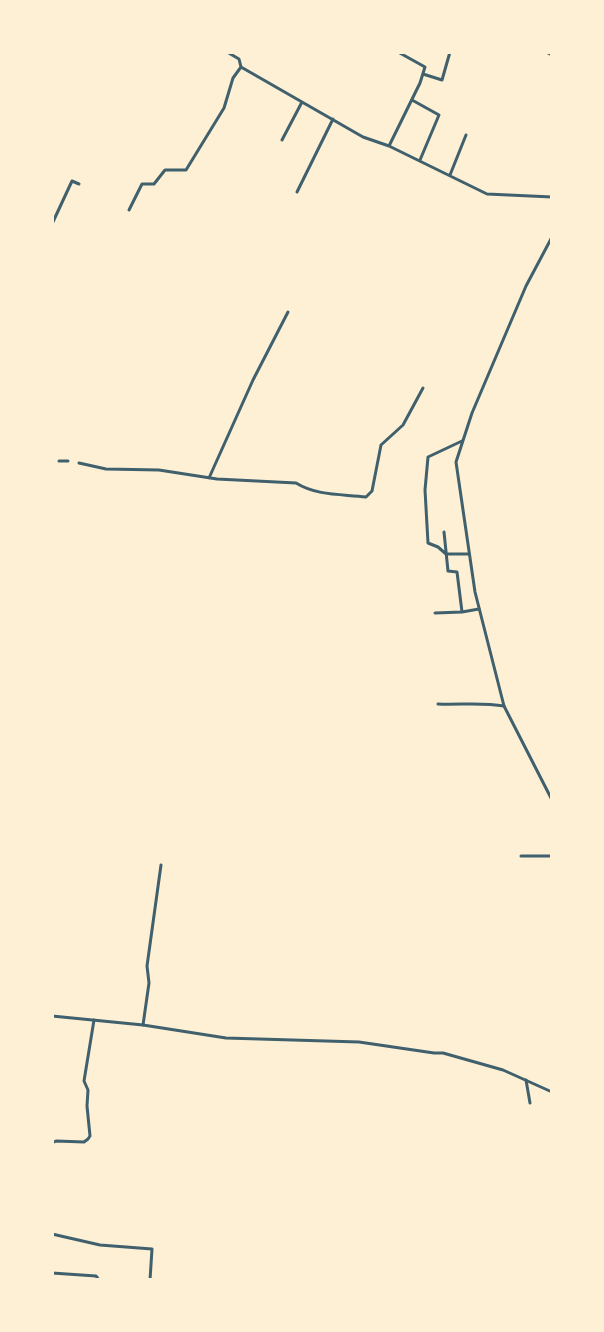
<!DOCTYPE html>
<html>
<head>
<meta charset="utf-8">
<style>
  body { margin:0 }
  #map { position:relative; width:604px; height:1332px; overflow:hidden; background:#fdf0d5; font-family:"Nunito Sans",sans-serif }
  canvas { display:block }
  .frame { position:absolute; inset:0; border:54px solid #fdf0d5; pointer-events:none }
</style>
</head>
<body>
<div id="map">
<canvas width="604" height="1332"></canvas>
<div class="frame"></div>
</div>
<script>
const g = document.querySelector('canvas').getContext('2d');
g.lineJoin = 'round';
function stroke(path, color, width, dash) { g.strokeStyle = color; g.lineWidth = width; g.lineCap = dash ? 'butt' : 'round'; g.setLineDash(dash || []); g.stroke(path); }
stroke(new Path2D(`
  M227,52L239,59L241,67
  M398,52L425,67L420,83L389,146L487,194L552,197
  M546,52L552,55
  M423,74L442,80L450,52
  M412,100L439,115L420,160
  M282,140L302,102
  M450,175L466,135
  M297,192L333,119
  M129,210L142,184H154L165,170H186L224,108L233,78L241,67L363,137L389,146
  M52,224L72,181L79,184
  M462,441L428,457L425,490L428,543L438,547L446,554H469
  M59,461H68
  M79,463L106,469L159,470L217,479L296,483C317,496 342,494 366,497L372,491L381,445L403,425L423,388
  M209,478L253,380L288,312
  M444,532L448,571L457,572L462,612
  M435,613L462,612L479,609
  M438,704C460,705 482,702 504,706
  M521,856H552
  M143,1025L149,983L147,966L161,865
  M526,1080L530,1103
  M52,1143L56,1141L84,1142L88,1139L90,1136L87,1106L88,1090L84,1081L94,1020
  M52,1234L100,1245L152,1249L150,1280
  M52,1273L96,1276L99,1280`), '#3f606c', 3);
stroke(new Path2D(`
  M552,237L526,286L472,413L456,462L475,592L504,706L552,800
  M52,1016L143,1025L226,1038L359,1042L434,1053H443L503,1070L552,1092`), '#3f606c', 3);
</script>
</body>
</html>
